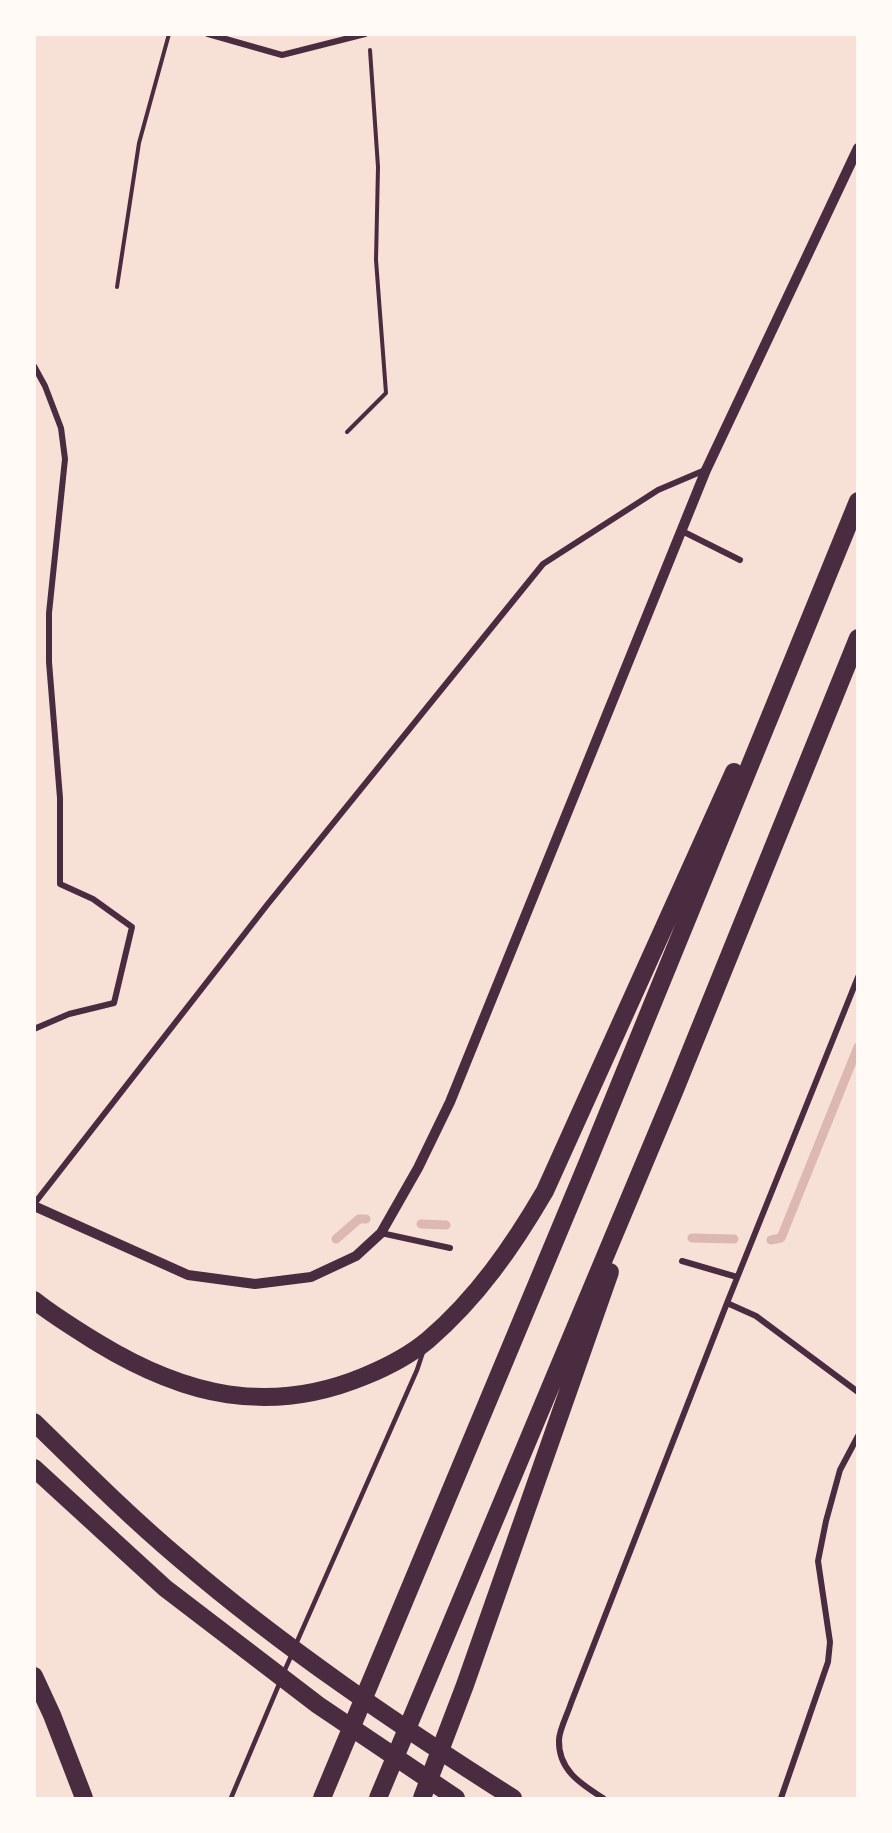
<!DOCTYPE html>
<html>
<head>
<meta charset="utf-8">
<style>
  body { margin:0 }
  #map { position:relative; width:892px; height:1833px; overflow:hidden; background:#f7e1d7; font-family:Raleway,sans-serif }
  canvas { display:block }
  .frame { position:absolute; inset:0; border:36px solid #fffaf5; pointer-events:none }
</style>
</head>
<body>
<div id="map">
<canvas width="892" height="1833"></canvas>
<div class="frame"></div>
</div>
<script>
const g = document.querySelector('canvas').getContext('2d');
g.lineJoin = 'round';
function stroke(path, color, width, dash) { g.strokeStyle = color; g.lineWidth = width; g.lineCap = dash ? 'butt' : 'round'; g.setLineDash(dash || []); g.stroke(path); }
stroke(new Path2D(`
  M421,1224L446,1225
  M692,1238L734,1239
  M336,1239L359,1219H366
  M771,1240L781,1238L858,1047`), '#dcb8b0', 9);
stroke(new Path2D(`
  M117,287L139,143L169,34
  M347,432L386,393L376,260L378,167L370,50`), '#4a2c40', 4);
stroke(new Path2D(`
  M296,1644L417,1370L423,1352
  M283,1674L292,1654
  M231,1798L280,1682`), '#4a2c40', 4.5);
stroke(new Path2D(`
  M208,34L282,55L365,34
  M34,366L45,386L61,428L65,459L49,613V662L60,798V884L93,899L132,927L114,1003L69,1014L34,1029
  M682,531L740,560
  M34,1204L267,905L543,564L658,490L705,470
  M381,1233L450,1248
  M682,1261L737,1277
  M727,1303L756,1316L858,1392
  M603,1798C581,1784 558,1770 559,1740C559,1730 568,1713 571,1703L727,1303L858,977
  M781,1798L828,1662L830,1642L818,1561L826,1521L840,1470L858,1436`), '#4a2c40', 6);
stroke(new Path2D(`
  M34,1206L188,1275L255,1284L311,1277L356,1256L381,1233L418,1168L450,1102L706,470L858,148`), '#4a2c40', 10);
stroke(new Path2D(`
  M34,1300C54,1316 77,1330 98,1343C185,1396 269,1416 365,1376C387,1367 410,1355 428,1340C477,1298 513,1246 545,1191L734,772
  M34,1422C82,1469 129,1516 180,1559C284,1648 398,1725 513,1798
  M34,1468L165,1588L318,1705L456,1798
  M34,1676L52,1715L84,1798
  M322,1798L587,1164L858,501
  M378,1798L674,1092L858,638
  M422,1798L465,1685L610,1272`), '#4a2c40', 18);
</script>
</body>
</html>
